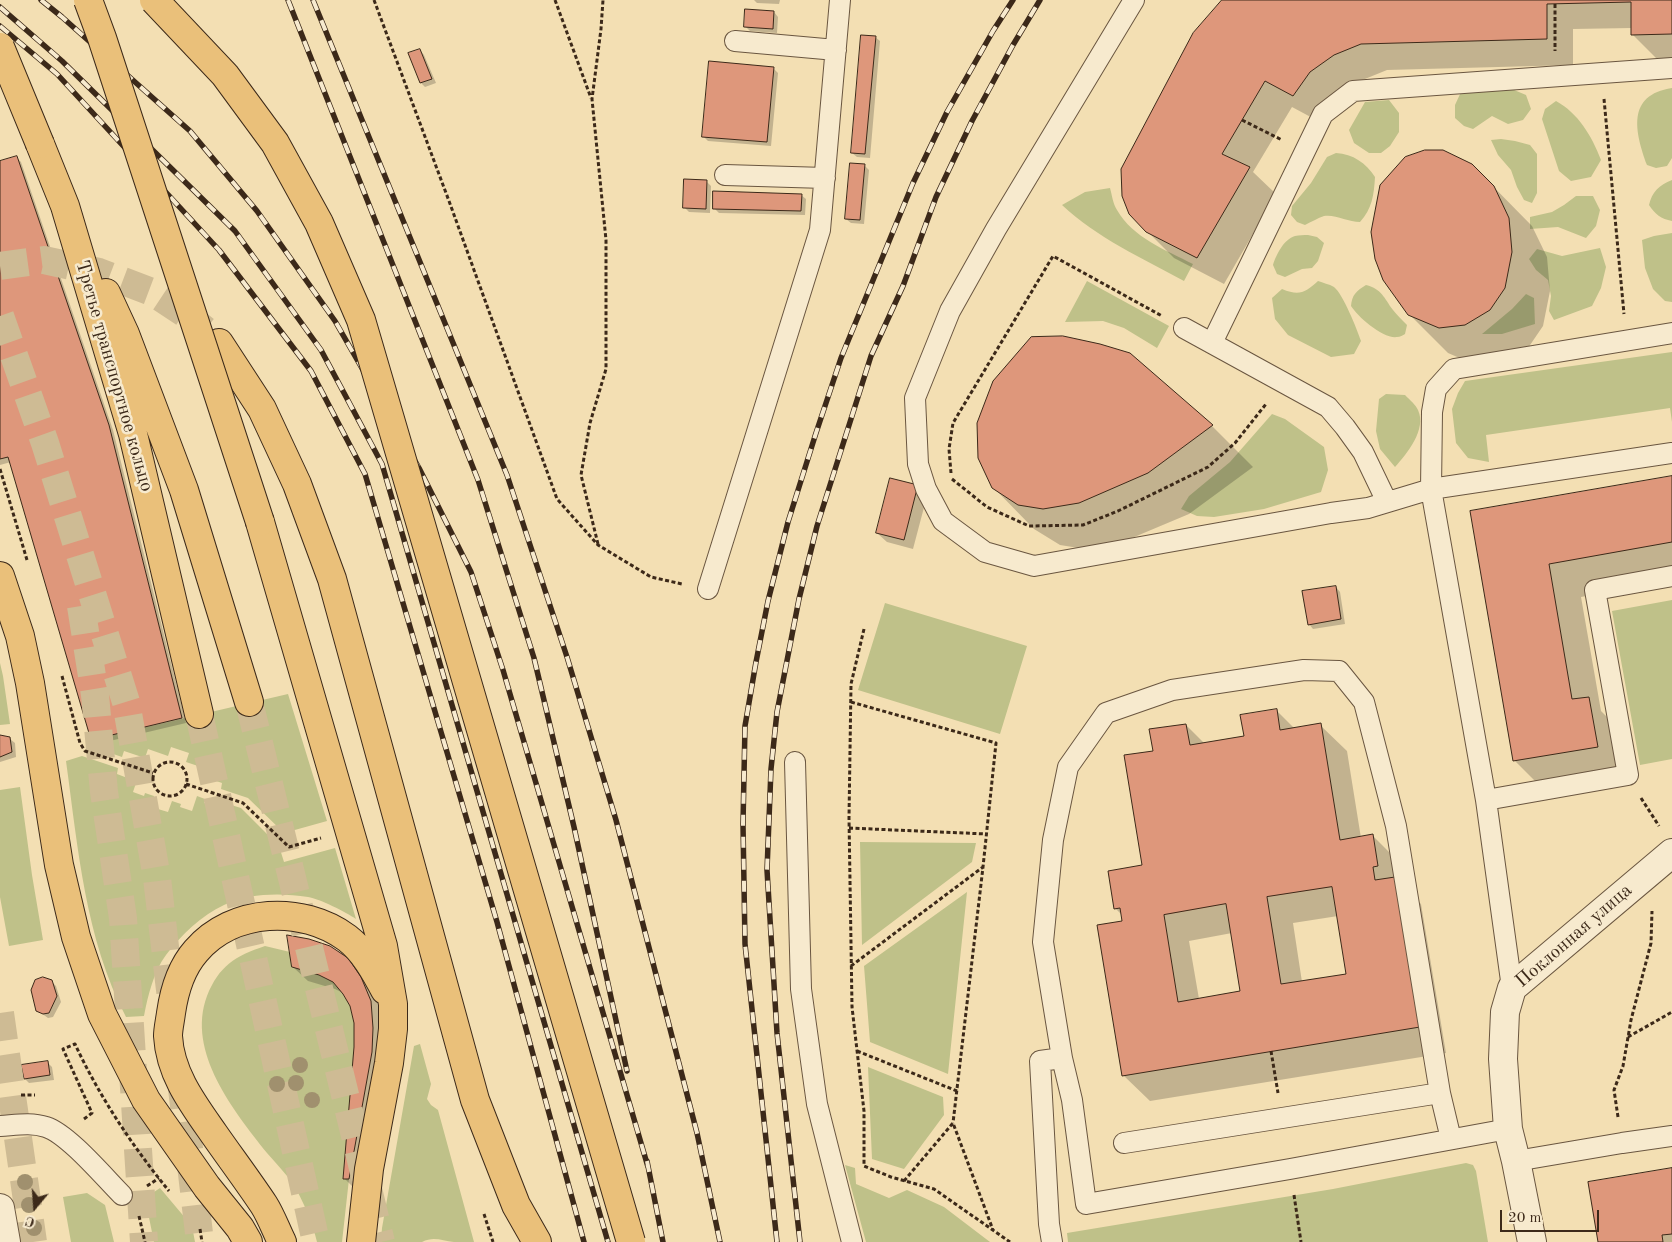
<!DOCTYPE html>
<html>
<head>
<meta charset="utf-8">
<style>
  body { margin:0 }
  #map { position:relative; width:1672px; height:1242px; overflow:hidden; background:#f3dfb3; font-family:"Old Standard TT",serif }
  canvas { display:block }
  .north { position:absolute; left:10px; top:1182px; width:50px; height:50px; -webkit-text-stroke:4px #f7eace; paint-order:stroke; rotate:198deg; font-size:14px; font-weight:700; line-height:20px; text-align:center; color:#3c2919 }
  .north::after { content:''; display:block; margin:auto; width:18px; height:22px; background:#3c2919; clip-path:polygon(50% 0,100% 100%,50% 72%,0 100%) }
  .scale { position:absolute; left:1500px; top:1210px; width:99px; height:22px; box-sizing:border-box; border:2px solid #3c2919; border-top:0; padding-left:6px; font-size:15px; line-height:18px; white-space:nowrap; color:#3c2919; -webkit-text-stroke:4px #f7eace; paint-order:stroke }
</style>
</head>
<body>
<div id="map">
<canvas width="1672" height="1242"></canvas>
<div class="north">С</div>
<div class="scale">20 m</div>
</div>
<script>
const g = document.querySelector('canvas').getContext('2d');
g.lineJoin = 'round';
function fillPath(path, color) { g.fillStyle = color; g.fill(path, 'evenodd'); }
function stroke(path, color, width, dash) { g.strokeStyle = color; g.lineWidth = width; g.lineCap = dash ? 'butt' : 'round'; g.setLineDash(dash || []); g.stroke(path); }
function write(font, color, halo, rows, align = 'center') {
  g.font = font + ' "Old Standard TT",serif'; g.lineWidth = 5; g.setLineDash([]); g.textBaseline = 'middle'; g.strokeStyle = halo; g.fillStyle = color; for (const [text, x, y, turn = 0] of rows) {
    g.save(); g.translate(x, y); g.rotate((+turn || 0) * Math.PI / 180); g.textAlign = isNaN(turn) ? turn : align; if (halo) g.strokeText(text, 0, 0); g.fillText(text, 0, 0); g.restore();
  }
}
fillPath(new Path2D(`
  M1507,87L1526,95L1531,109L1523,120L1508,124L1492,116L1473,129L1464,126L1455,118V105L1461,92Z
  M1672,88V158L1667,166L1656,168L1647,165C1635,132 1626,95 1672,88Z
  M1389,100L1399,113V132L1390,146L1381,153H1369L1354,143L1349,130L1365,102Z
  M1556,101C1578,113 1592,136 1601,160L1591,177L1571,181L1559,171L1542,119L1545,109Z
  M1501,139L1515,141L1530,145L1537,154V193L1532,203L1524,200L1517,187L1511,170L1498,155L1491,140Z
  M1336,153C1353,154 1366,163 1375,177C1374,195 1372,209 1360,222C1348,222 1335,214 1324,216C1318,218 1311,222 1305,225L1297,222L1291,215L1292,206L1311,183L1327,157Z
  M1672,180V221C1661,219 1655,214 1649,205C1652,192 1659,185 1672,180Z
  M1110,188C1112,195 1113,204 1117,210C1133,238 1166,250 1193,264L1184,281C1142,258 1097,238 1062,205L1085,192Z
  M1576,196H1593L1600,210L1596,226L1586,238L1558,227L1530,229V217L1552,212L1564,205Z
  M1672,233V302L1665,301L1653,289L1645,268L1642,240L1654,236Z
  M1308,235L1317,237L1324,243L1318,261L1312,268L1302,269L1285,277L1277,274L1273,265C1276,255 1284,239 1295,236C1299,235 1304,235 1308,235Z
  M1600,248L1606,267L1601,288L1592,306L1554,320L1549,311L1551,296L1548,280L1536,270L1529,259L1537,249L1562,256Z
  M1087,281L1169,326L1157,348L1124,328L1103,321L1065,322Z
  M1318,281C1323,283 1329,284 1334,287C1343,294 1357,329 1361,341L1354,354L1331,357L1288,335L1275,319L1272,298L1282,289C1299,296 1305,293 1318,281Z
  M1366,285C1382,289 1384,298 1393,310C1397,315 1402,320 1407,325L1405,334C1403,335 1400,337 1397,337C1383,339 1358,317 1351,306C1352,295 1356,291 1366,285Z
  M1526,294L1534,298L1535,324L1502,334H1482L1512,309Z
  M1672,352V422L1670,408L1486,435L1489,462L1468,458L1456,443L1452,409L1458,393L1465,381Z
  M1386,394L1405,395C1410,400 1416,405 1418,410C1427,429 1407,454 1395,467L1380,449L1376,431L1379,399Z
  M1272,414L1285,419L1324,447L1328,470L1321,492L1264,509L1214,517L1197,516L1181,509L1189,496L1230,462Z
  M1672,600V759L1640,765L1612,611Z
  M885,603L1027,646L1000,734L858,690Z
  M0,663L3,676L10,724L0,725Z
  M288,694L327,821L284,833L248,798L221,789L222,783L205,777L207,769L186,762L189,753L171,747L168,756L148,749L145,758L124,751L122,757L93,747L91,740Z
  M82,756L118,768L117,774L130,779L131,775L138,777L133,792L144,796L145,793L154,796L151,807L168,812L172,801L181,804L180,807L192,811L197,796L205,799L204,803L216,806L218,801L241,808L279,846L284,862L335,848L356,919C346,912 320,899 308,897C281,893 249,893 224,905C202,915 181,935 166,955C154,971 148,995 144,1016L126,1017C85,938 78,848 66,761Z
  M20,787L32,875L43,940L9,946L0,897V790Z
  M860,842L976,843L972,862L862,945Z
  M967,892L948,1074L870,1042L864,966Z
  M265,946L290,952L292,967L319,975L333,982L343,994L350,1006L354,1023V1047L343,1179H349L342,1242H317C313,1224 303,1201 294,1185C286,1174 276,1163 267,1153C234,1111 186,1052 207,996C219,966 235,956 265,946Z
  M420,1044L431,1084L427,1099L431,1105L438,1110L474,1242C468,1242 460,1242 454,1242C442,1241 434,1236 422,1242H381L382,1228L414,1046Z
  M868,1067L943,1097L944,1115L904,1169L872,1159Z
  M1466,1163L1473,1165L1476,1171L1488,1242H1068L1067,1233L1333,1189Z
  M845,1165L855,1168L856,1184L889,1198L907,1190L944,1207L990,1242H866Z
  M160,1188L192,1226L195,1242H154L145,1198Z
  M87,1193L105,1205L114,1242H71L63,1197Z`), '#bfc189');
fillPath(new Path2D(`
  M754,0H780L779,4L757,3Z
  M1224,0H1672V60L1659,61L1632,34V28L1573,29V65L1387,70L1360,81L1320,122L1292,107L1253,172L1276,194L1224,284L1174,258L1147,231Z
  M774,12L778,17L777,33L750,31L745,26Z
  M875,37L880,41L870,158L857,157L852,153Z
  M420,50L424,55L436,83L425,87L421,83Z
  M773,68L778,73L771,146L708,141L703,136Z
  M16,157L21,162L113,430L186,723L97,744L92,739L11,462L0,465V162Z
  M864,165L869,170L864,224L851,223L846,219Z
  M1472,165L1532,226L1547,257L1550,291L1543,326L1528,348L1478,366L1448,353L1409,314Z
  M706,181L711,186L710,213L689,212L685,208Z
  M801,195L806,199L805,215L719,213L714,208Z
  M1129,354L1212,426L1253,467L1189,514L1120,543L1085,549L1060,545L1034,529L993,487Z
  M1672,477V581L1581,597L1601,711L1622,732L1631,780L1548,794L1515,761L1471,512Z
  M891,480L927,496L913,549L887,542L877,533Z
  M1336,587L1340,592L1345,624L1313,629L1309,624Z
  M1276,710L1295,729L1320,725L1347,751L1361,838L1373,836L1399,862L1403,886L1421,904L1446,1053L1150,1101L1123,1075V922L1122,915L1115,908L1143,866L1154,752L1186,725L1205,744L1245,737ZM1338,916L1347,975L1302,982L1293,923ZM1232,933L1241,992L1199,999L1189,941Z
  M0,736L10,739L15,743L16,757L0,762Z
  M347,959L363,975L375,993L385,1016L359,1193L344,1178L356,1047V1022L351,1006L345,994L335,989L308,981L293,967Z
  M51,981L56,986L61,1002L53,1017L48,1018L37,1010Z
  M47,1062L52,1067L54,1080L29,1083L25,1079Z
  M1672,1170V1242H1599Z`), '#0003');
const building = new Path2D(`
  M1222,0H1672V34L1631,35V2L1547,4V39L1361,44L1334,55L1310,72L1293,96L1265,81L1222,154L1250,167L1197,258L1146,232L1129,214L1122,196L1121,169L1193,33Z
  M745,9L774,11L773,29L744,27Z
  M861,35L876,36L865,154L851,153Z
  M420,49L432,79L420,83L408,53Z
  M709,61L774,67L767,142L702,137Z
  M1425,150H1443L1472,164L1494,186L1509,218L1512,252L1505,288L1490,310L1465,325L1439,328L1408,315L1383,280L1375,259L1371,232L1380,185L1405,157Z
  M17,156L109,425L182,718L91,740L8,457L0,459V161Z
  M850,163L865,164L860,220L845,219Z
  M684,179L707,180L706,209L683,208Z
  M713,191L802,194L801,211L713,209Z
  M1063,336L1100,344L1130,353L1213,425L1148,473L1079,503L1043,509L1018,505L992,488L978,458L977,423L993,381L1031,337Z
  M1672,476V542L1549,564L1572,699L1589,697L1598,747L1513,761L1470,511Z
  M890,478L918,485L904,540L876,533Z
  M1336,586L1341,619L1308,625L1302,591Z
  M1277,709L1280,730L1321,723L1340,840L1373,834L1378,866L1373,867L1375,880L1395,877L1420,1027L1122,1076L1097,925L1122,921L1120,908L1114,909L1108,871L1142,865L1124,755L1153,751L1149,729L1186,724L1190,745L1244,736L1240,715ZM1332,887L1346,974L1281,984L1267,897ZM1226,904L1240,991L1178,1002L1164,915Z
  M0,735L10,737L12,752L0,757Z
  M287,935L309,939L330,946L348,958L361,977L371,1001L373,1028L372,1052L349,1179H343L354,1047V1023L350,1006L343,994L333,982L319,975L292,967Z
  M43,977L52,980L57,996L49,1013L43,1014L36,1011L31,990L35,980Z
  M48,1061L50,1075L24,1079L21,1065Z
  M1672,1168V1234L1662,1235L1663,1242H1598L1588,1182Z`);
fillPath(building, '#de977b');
stroke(building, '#3c2919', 1);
stroke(new Path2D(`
  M0,266L44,260L99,272L152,292L184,313L205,330
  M0,316L45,443L126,702L157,878L172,1007
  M81,606L95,695L104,792L123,918L144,1242
  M249,702L381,1242
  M199,714L316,1242
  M0,1013L33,1242
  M181,1080L200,1242`), '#cebb94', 28, [28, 14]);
const service = new Path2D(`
  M1134,0L996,229L950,311L915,398L918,464L926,489L943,521L985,552L1034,566L1331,513L1368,508L1431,489L1672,453
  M735,41L836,50
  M725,175L825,178
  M1184,328L1328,407L1345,427L1363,452L1387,502
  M1212,343L1323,114L1353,91L1672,68
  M708,589L820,230L840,0
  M795,762L801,989L817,1104L852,1242
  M1486,800L1628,775L1595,590L1672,576
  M1512,988L1486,800L1431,489L1432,412L1436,389L1454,369L1672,333
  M1062,1058L1043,942L1053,840L1068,767L1106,713L1172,690L1304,670L1339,671L1364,702L1396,826L1440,1093L1124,1143
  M1440,1093L1451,1139
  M0,1126C16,1125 31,1122 46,1127C68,1134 104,1177 122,1195
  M1516,1161L1622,1143L1672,1136
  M1052,1242L1049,1224L1040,1061L1062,1058L1072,1100L1086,1204L1290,1169L1508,1129`);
const minor = new Path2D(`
  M1532,1242L1516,1161L1508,1129L1503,1059L1505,1012L1512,988L1672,853`);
const tertiary = new Path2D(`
  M0,1208L6,1242`);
const primary = new Path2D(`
  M40,144L65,206L133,434L199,714
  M106,293L125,334L184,490L249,702
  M219,343L262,409L297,484L332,579L475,1100L516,1205L537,1242
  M260,522L383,946L393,1004V1029L389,1063L369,1169L361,1242
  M0,576L20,636L30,683L59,865L76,937L102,1014L146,1100L207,1187L240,1228L248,1242
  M282,1242C276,1230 271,1216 264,1205C248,1181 230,1157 214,1134C193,1104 170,1074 168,1036C168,1029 170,1021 171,1013C174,992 181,968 196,951C233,908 302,905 347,938C364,951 375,971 385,990`);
stroke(service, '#6a5640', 22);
stroke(minor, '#6a5640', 30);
stroke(tertiary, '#6a5640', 30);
stroke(primary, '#3c2919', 30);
stroke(new Path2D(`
  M374,0L449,201L557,499L598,545L651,577L682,584
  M555,0L591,98
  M1555,4V51
  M1604,99L1624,314
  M1242,120L1282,140
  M0,469L27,560
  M951,473L949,449L953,423L1053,256L1162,316
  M952,479L987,507L1029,526L1083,525L1118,511L1208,467L1235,443L1266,404
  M598,544L581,475L590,423L606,369V240L592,99L601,29L603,0
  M864,629L851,684L849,818L852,1007L864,1111V1166L891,1177L934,1189L1010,1242
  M62,676L80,743L85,751L153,773
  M851,702L996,743L983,867
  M153 779a17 17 0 1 1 34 0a17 17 0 1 1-34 0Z
  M186,784L243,803L289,847L321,838
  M1641,798L1659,826
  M849,828L986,834
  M851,966L983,867L953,1123
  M1628,1037L1672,1012
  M857,1051L957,1091
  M1271,1051L1278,1093
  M21,1095H35
  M1618,1117L1614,1090L1623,1066L1631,1020L1651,943L1652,911
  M84,1119L92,1113L63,1049L75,1044C99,1096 133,1147 169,1191
  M904,1181L953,1123L993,1230
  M147,1186L159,1178
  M1294,1195L1301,1242
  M484,1214L493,1242
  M139,1216L145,1242
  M200,1229L202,1242`), '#3c2919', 3, [4, 2.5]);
stroke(service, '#f7eace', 20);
stroke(minor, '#f7eace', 28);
stroke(tertiary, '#f7eace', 28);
stroke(primary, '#eac07a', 28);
const rail = new Path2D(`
  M41,0L62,17L190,131L257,211L335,321L419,468L471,572L503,670L648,1167
  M288,0L478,480L534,658L574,827L627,1071
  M313,0L507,475L567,657L616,820L697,1133L720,1242
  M0,7L62,61L235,231L321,350L382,464L608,1242
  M0,26L57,74L219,250L311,371L365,474L497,922L584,1242
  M647,1161L663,1242
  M777,1242L745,944L743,824L745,726L756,662L768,601L788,522L816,433L841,358L913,183L947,112L993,31L1013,0
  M800,1242L777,1033L767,870L771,769L777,712L799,599L817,526L871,356L903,286L936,197L972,121L1013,45L1040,0`);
stroke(rail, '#3c2919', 5.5);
stroke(rail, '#f7eace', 4, [11]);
const primaryBridge = new Path2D(`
  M88,0L102,38L260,522
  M154,0L225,75L275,143L319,223L361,320L631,1242
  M0,47L40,144`);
stroke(primaryBridge, '#3c2919', 30, []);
stroke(primaryBridge, '#eac07a', 28);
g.fillStyle = '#a0906e';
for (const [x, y] of [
  [300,1065],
  [296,1083],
  [277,1084],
  [312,1100],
  [25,1182],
  [29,1205],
  [34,1228]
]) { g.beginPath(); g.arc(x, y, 8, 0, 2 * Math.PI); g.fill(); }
write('19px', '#3c2919', '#f7eace', [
  ["Третье транспортное кольцо",114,376,74],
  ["Поклонная улица",1574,936,-41]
]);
</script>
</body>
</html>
